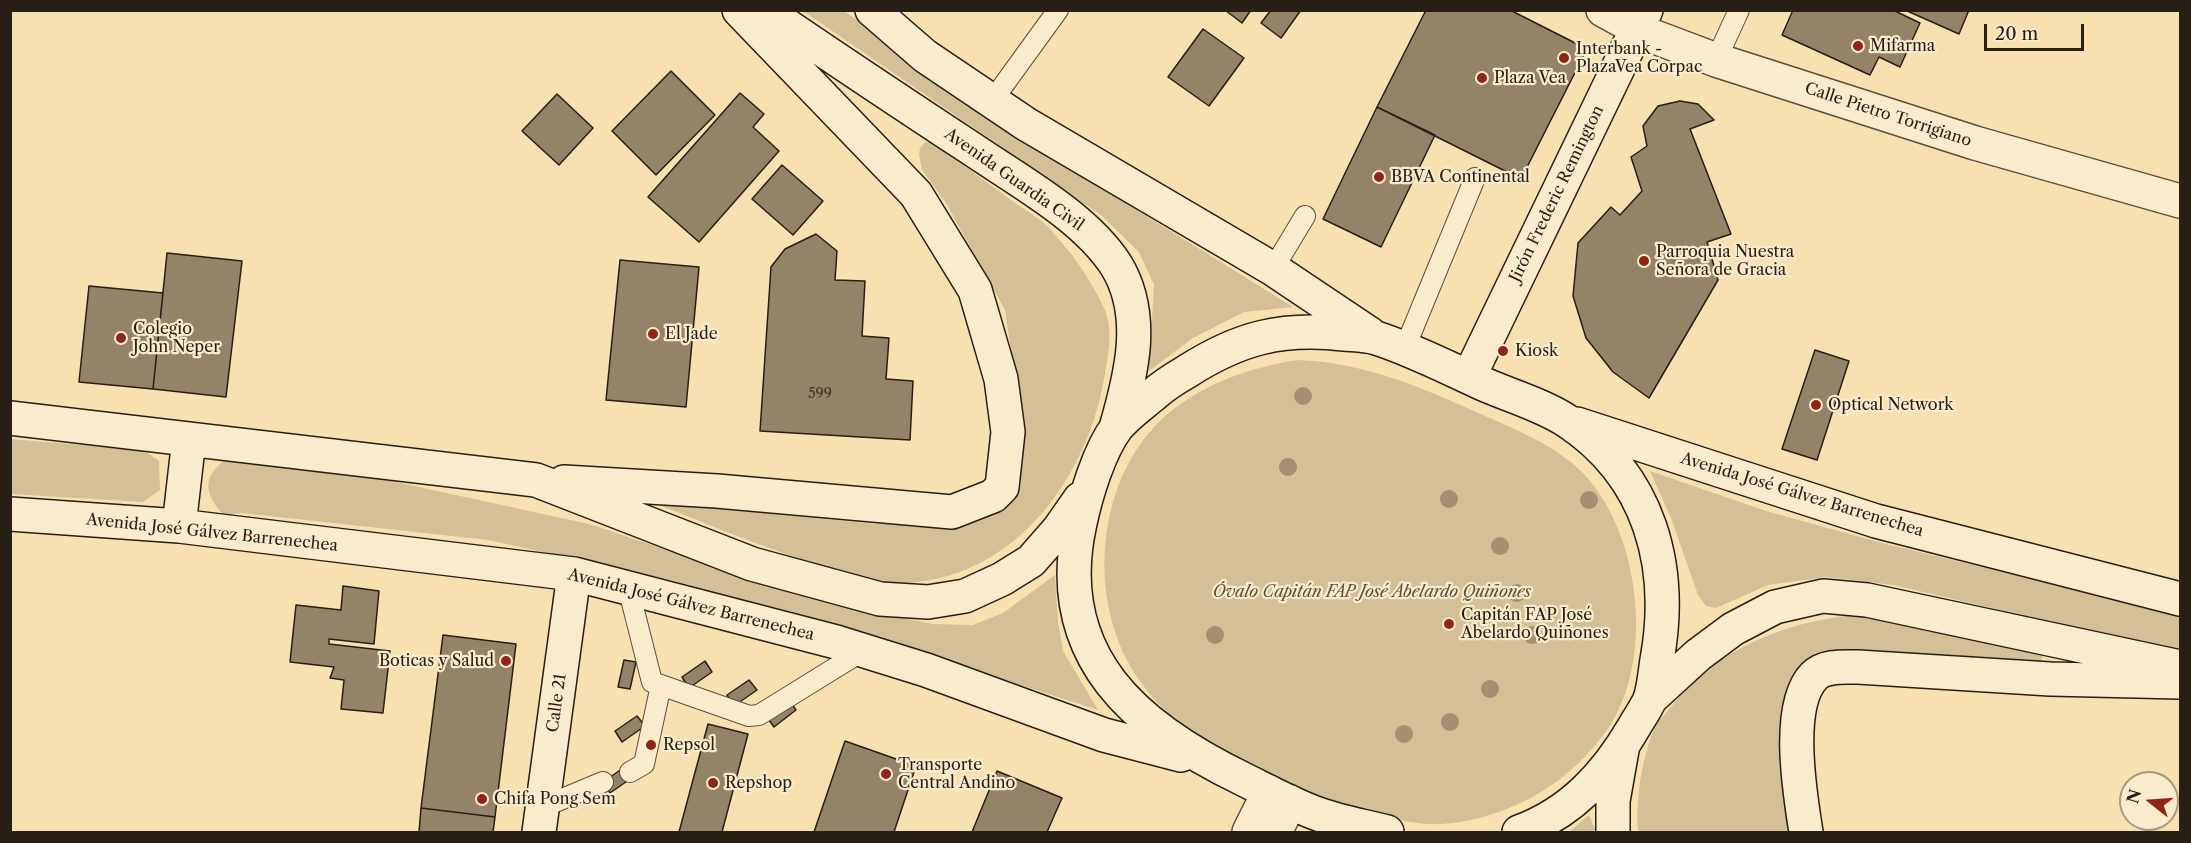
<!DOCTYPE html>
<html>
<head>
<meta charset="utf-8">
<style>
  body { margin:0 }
  #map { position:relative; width:2191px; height:843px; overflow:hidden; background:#f8e0b1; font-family:"Libre Caslon Text",serif }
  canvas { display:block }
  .frame { position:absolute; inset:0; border:12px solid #271e15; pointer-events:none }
  .north { position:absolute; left:2119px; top:771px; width:60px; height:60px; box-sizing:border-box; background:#faebcc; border:2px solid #a69983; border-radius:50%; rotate:287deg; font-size:16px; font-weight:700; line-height:24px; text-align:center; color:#271e15 }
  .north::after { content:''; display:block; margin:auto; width:21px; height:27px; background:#8f2418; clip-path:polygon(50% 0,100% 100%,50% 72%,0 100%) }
  .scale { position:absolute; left:1984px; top:24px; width:100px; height:27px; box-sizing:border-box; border:3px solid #271e15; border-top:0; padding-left:8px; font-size:18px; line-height:21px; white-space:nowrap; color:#271e15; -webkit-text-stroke:4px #faebcc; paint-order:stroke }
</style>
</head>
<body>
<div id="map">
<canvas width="2191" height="843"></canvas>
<div class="frame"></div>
<div class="north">N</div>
<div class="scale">20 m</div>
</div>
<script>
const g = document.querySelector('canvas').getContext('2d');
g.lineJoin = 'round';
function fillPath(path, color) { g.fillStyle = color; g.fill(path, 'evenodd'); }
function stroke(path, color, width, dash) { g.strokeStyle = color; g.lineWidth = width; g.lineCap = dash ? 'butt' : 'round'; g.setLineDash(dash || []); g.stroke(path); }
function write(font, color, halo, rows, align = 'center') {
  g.font = font + ' "Libre Caslon Text",serif'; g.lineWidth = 4.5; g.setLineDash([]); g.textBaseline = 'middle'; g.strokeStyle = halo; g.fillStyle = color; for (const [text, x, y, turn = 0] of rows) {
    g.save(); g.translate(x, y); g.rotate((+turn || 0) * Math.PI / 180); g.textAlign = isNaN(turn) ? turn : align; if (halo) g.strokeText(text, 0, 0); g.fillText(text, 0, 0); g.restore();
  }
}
fillPath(new Path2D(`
  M803,11H844L1119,199L1293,307L1244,312L1193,338L1149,371L1154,285L1139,252L1101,215Z
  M925,142H935C961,165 990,184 1018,205C1028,212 1039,218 1047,226C1070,250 1090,278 1104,308C1114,329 1108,357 1104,379C1086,482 1010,584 896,583C873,582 848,574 826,567C766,549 710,525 652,502L875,524H914L980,513L1017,389L1005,310L946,203L922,170L919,155L920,148Z
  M1297,360C1364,362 1423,388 1483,415C1515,429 1546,442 1572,463C1637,516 1655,645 1615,717C1603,739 1583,760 1564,776C1529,803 1487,821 1442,824C1371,828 1224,758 1169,714C1160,706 1150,695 1143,685C1082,606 1094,469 1175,408C1213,380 1251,368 1297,360Z
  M10,439L143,450L159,461L160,490L143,502L11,494Z
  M228,457L336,469L589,524L823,602L933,624L973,625L1003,613L1055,575L1058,622L1063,651L1098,710L863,634L675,581L488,540L242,513L223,515C203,490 202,478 228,457Z
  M1650,471L1766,511L1882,543L2180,615V652L1893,585L1827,577L1768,585L1716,608L1706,606L1698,595L1671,518Z
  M1854,615L2043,655L2040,666L1822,654L1790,832H1638C1636,815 1638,800 1640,782C1643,765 1647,746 1654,729C1658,721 1665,714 1671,707C1714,650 1784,622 1854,615Z
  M1589,815L1596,832H1569Z`), '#d4bf96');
const building = new Path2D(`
  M1225,10H1251L1242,23Z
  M1271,10H1301L1281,38L1261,23Z
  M1426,10H1510L1587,49L1521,179L1377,107Z
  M1793,10H1893L1920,23L1900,67L1879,57L1870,75L1782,35Z
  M1905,10H1969L1959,34Z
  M1203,29L1244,58L1209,106L1168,77Z
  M671,71L715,115L656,175L612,131Z
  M740,93L764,114L753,127L779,151L699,242L648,197Z
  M557,94L593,128L559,165L522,131Z
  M1680,101L1698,104L1714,120L1690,129L1731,234L1707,242L1718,280L1649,398L1613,372L1586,338L1573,296L1578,243L1611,207L1620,215L1642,191L1631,157L1647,146L1643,126L1658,106Z
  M1377,107L1435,135L1381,247L1323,219Z
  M782,165L823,201L793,235L752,199Z
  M816,234L837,251L835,280L865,281L862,336L889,338L886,379L913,381L910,440L760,431L771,267L785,249Z
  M167,253L242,261L226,397L153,389Z
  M620,260L699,267L686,407L606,400Z
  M89,286L163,293L153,389L79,382Z
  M1815,350L1849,361L1817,460L1782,449Z
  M343,586L379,591L374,644L329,639V644L390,651L383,713L341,709L344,680L330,678L334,667L290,662L296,605L341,610Z
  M443,635L516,644L495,817L421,808Z
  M624,660L636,662L630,689L618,687Z
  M705,661L712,672L689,688L682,677Z
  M749,680L757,690L734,706L727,695Z
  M789,700L796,710L774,727L766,716Z
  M637,716L645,726L622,742L615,731Z
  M708,724L748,734L722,832H679Z
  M845,741L916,766L894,832H814Z
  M626,766L633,777L610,793L603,782Z
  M997,771L1062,798L1047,832H972Z
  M421,808L495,817L493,832H419Z`);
fillPath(building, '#948366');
stroke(building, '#271e15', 1.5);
const lane = new Path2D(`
  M1716,60L1739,10
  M992,101L1058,10
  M1273,269L1305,216
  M1404,350L1475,178
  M628,587L652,682L749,716L759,715L864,650
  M630,772L644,764L661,685
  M543,807L603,782`);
const street = new Path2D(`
  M1603,10L1647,34L1716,60L1975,143L2180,201
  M1249,832L1269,792
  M1275,832L1290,802`);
const secondary = new Path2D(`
  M764,10C833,57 902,103 972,149C1019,181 1085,217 1116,265C1147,315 1131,376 1116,428
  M872,10L925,56L1026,124L1273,269L1370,334
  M1469,377L1646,10
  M10,418L536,480L752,564L880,599L928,602L965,596L1002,579L1031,561L1059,529L1080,499
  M1577,424L1876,521L2180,599
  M564,482L717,491L952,512L993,496L1002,487L1008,432L1001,379L975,290L916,194L739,10
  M10,514L179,526L574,574L836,642L926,670L1104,735L1181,755
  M179,526L189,439
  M1650,699L1698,655L1733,629L1775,607L1823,596L1867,600L2180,667
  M539,832L574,574
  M1387,832C1364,826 1340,822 1318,814C1293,805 1269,792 1245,780C1137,728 1050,657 1080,523C1086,495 1099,451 1117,427C1127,415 1141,405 1153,395C1163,386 1174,379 1186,372C1239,338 1281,327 1344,334C1355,335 1366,335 1376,338C1411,349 1446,367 1479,382C1507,395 1541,404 1567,421C1650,476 1674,566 1657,660C1655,672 1654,687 1650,699C1646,709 1639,718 1634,727C1606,775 1571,813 1519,832
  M1613,832V801L1622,750
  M1806,832C1800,794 1785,706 1814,676C1825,665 1844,667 1858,667L2050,679L2180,682`);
stroke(lane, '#5b4e3c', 22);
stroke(street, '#5b4e3c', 36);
stroke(secondary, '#271e15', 36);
stroke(lane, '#faebcc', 20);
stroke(street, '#faebcc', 33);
stroke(secondary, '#faebcc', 33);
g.fillStyle = '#a29071';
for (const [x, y] of [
  [1303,396],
  [1288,467],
  [1449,499],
  [1589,500],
  [1500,546],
  [1517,593],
  [1215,635],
  [1532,635],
  [1490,689],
  [1450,722],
  [1404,734]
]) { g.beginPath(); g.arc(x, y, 9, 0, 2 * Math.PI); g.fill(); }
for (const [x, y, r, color] of [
  [1858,46,6,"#8f2418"],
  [1564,58,6,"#8f2418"],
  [1482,78,6,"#8f2418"],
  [1379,177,6,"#8f2418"],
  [1644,261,6,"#8f2418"],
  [653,334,6,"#8f2418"],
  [121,338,6,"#8f2418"],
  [1503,351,6,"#8f2418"],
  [1816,405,6,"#8f2418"],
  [1449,624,6,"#8f2418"],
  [506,661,6,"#8f2418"],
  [651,745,6,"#8f2418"],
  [886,774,6,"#8f2418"],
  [713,783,6,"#8f2418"],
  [482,799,6,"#8f2418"]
]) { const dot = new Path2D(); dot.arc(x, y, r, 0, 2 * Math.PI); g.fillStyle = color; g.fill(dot); stroke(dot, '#faebcc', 2); }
write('14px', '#423729', null, [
  ["599",820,394]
]);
write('16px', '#271e15', '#faebcc', [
  ["Mifarma",1870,46],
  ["Interbank -",1576,49],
  ["PlazaVea Corpac",1576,67],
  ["Plaza Vea",1494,78],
  ["BBVA Continental",1391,177],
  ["Parroquia Nuestra",1656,252],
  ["Señora de Gracia",1656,270],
  ["Colegio",133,329],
  ["John Neper",133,347],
  ["El Jade",665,334],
  ["Kiosk",1515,351],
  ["Optical Network",1828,405],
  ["Capitán FAP José",1461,615],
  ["Abelardo Quiñones",1461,633],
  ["Boticas y Salud",494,661,"right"],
  ["Repsol",663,745],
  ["Transporte",898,765],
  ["Central Andino",898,783],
  ["Repshop",725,783],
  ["Chifa Pong Sem",494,799]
], 'left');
write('16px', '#271e15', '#faebcc', [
  ["Calle Pietro Torrigiano",1888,115,18],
  ["Avenida Guardia Civil",1014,180,35],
  ["Jirón Frederic Remington",1557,194,-64],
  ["Avenida José Gálvez Barrenechea",1802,495,17],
  ["Avenida José Gálvez Barrenechea",212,533,6],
  ["Avenida José Gálvez Barrenechea",691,605,14],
  ["Calle 21",557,703,-82]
]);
write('italic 16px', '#5b4e3c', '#faebcc', [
  ["Óvalo Capitán FAP José Abelardo Quiñones",1372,592]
]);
</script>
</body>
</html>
